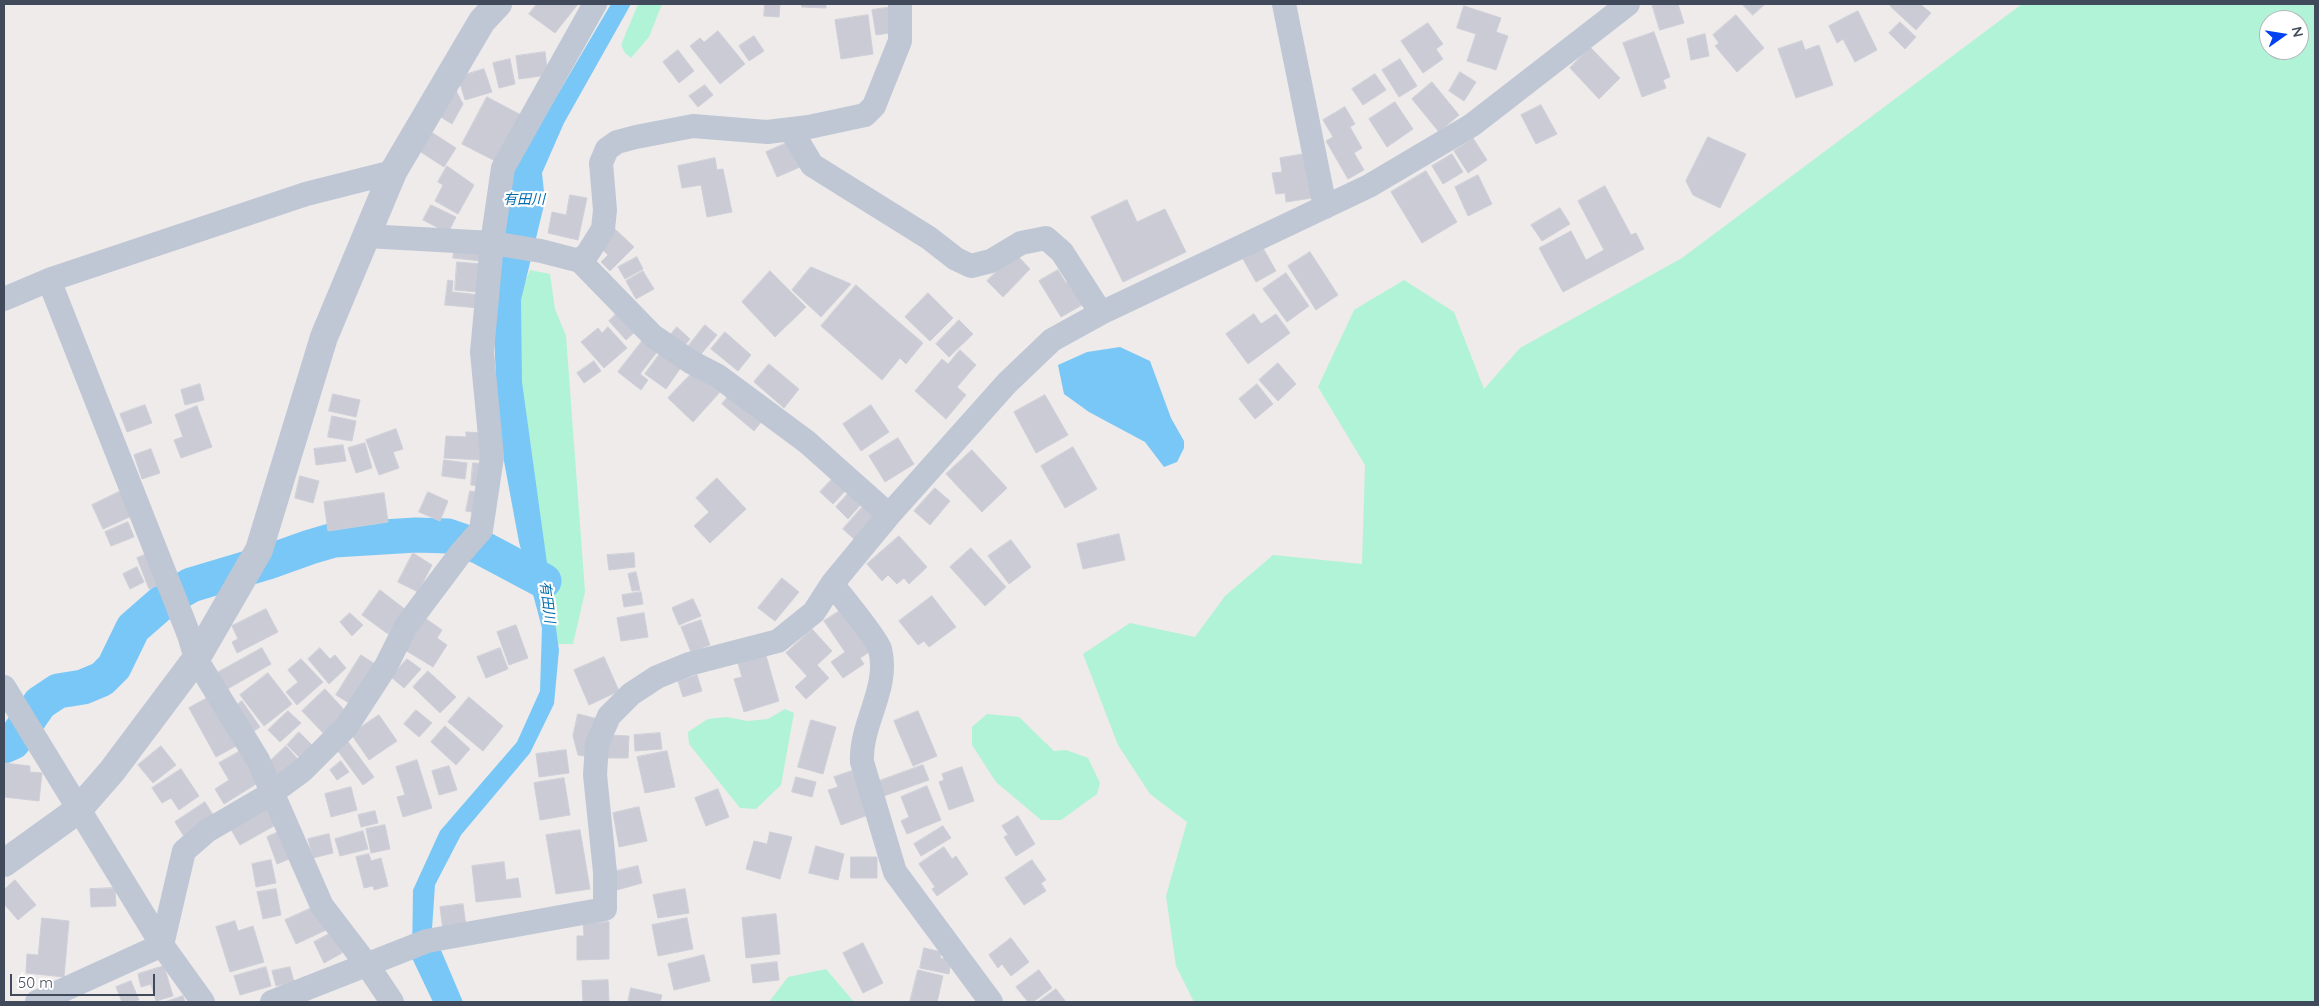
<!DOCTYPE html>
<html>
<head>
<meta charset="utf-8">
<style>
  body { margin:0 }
  #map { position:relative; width:2319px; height:1006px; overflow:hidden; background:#eeebea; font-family:Quicksand,sans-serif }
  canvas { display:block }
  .frame { position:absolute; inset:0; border:5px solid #414a5a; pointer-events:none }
  .north { position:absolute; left:2259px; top:10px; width:50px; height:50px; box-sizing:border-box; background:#fff; border:1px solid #b3b7bd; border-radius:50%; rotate:77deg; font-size:14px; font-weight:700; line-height:20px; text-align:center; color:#414a5a }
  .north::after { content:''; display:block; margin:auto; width:18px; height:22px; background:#0342f0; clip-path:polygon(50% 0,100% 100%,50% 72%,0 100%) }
  .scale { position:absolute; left:10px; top:974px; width:145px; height:22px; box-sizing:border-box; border:2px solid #414a5a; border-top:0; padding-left:6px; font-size:15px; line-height:18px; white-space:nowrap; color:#414a5a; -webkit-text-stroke:4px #fff; paint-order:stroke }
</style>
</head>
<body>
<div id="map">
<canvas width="2319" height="1006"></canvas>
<div class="frame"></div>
<div class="north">N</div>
<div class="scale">50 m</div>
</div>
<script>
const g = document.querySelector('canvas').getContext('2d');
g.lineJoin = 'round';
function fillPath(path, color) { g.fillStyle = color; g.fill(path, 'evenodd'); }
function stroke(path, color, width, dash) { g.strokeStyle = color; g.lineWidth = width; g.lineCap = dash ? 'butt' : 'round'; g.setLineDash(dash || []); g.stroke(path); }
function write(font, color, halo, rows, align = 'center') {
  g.font = font + ' Quicksand,"Noto Sans JP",sans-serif'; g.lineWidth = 4.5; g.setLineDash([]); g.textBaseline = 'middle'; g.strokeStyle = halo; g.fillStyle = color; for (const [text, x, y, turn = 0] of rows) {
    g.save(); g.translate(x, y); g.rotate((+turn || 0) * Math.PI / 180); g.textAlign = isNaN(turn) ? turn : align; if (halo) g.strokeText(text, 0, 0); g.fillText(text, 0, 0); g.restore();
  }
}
fillPath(new Path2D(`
  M638,4H662L649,37L631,58L625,53L621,45Z
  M2022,4H2315V1002H1194L1176,966L1166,896L1187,822L1150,794L1118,745L1083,654L1130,623L1195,637L1225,596L1273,555L1362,564L1365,465L1318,387L1354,310L1404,280L1454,312L1484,389L1520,348L1682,258ZM2269,20H2299V50H2269Z
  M530,270L550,274L555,309L566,336L585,592L573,644H553L527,466L516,304Z
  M785,709L794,713L781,785L756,809L740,808L689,744L688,732L708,719L726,717L748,721L768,719Z
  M987,714L1019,717L1054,751L1066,750L1088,758L1100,783L1097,794L1061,820H1041L996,782L972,745V727Z
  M826,969L854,1002H769L788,977Z`), '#b1f3d6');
fillPath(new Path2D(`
  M611,4H631L564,123L542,173L545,201L521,300L522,382L559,650L554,704L530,753L461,835L435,885L432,929L463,1002H433L412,958L413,890L440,831L517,742L540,691L542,628L519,542L498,429L492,281L505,184Z
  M1120,347L1150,361L1171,418L1184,441V448L1177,462L1164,467L1145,442L1089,412L1064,394L1058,365L1087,352Z`), '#79c7f6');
stroke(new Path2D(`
  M4,746L13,742L40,703L58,691L83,687L102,679L114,667L133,628L165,600L191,585L268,562L310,547L334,540L416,535L448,536L480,547L544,581`), '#79c7f6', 35);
const building = new Path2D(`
  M537,4H578L555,33L529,14Z
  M765,4H780L779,17L764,16Z
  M802,4H826V8L802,7Z
  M1652,4H1678L1684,23L1660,30Z
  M1742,4H1765L1753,15Z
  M1892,4H1920L1931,13L1916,30L1890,6Z
  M1464,6L1501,18L1496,32L1508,36L1496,70L1467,61L1476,34L1457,28Z
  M892,7L896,32L876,35L872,10Z
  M1858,11L1877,50L1855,62L1843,39L1837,43L1829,26Z
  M868,15L873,54L841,59L835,20Z
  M1736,15L1764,48L1737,72L1715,46L1719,43L1713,35Z
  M1900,22L1916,37L1905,49L1889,33Z
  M1428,23L1443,44L1436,49L1443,59L1423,73L1401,41Z
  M718,31L745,64L720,84L690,46L700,38L704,42Z
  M1654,32L1670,77L1663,80L1666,88L1642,97L1623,43Z
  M1705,34L1709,56L1691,60L1687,39Z
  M754,36L764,51L749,61L739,46Z
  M1802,41L1805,50L1819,45L1833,85L1796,98L1778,49Z
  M1590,47L1620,78L1599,99L1570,68Z
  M678,50L694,71L679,83L663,62Z
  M545,52L548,75L519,79L516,56Z
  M510,59L515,84L499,88L493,63Z
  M1400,59L1417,86L1399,97L1382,70Z
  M484,69L492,92L465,100L458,77Z
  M1460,72L1476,82L1464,101L1449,91Z
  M1375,74L1386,90L1363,105L1352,89Z
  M451,81L463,104L452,124L433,112Z
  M1432,82L1459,115L1439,132L1412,99Z
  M705,85L713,95L698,107L689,96Z
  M487,97L523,116L499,163L462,144Z
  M1395,102L1413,129L1387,147L1369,119Z
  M1541,105L1557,134L1536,144L1521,115Z
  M1345,107L1355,124L1350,127L1362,148L1354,153L1364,170L1348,179L1326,141L1333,137L1323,120Z
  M425,128L456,148L444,167L413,147Z
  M1708,137L1746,154L1720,208L1693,195L1686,181Z
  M1473,138L1487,160L1468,173L1454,151Z
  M789,142L800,167L777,177L766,152Z
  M1305,154L1312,198L1286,202L1285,193L1276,194L1272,173L1282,172L1280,158Z
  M1452,154L1463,172L1443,184L1432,166Z
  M715,158L717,170L723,169L732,212L707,217L701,185L682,188L678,166Z
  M447,166L474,185L458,214L435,201L443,185L438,182Z
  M1426,171L1457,222L1422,243L1391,192Z
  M1478,175L1492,204L1468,216L1455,187Z
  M1605,186L1631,235L1636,233L1644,249L1563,292L1539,248L1571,231L1586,260L1604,250L1578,201Z
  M570,195L587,198L578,240L548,233L552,212L566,215Z
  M1127,200L1137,222L1165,209L1186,252L1123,282L1091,217Z
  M431,205L456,217L448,233L423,220Z
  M1560,208L1570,224L1542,241L1531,225Z
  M614,228L634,247L610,271L601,262L608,255L598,245Z
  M455,246L482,248L481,261L453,258Z
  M1263,248L1276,271L1256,282L1243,259Z
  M1310,252L1338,295L1316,310L1288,266Z
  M1015,253L1030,269L1003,297L987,281Z
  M637,257L643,269L625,279L618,267Z
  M457,262L481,264L478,292L455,290Z
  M811,267L851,284L821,317L792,290Z
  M1058,270L1066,283L1075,278L1089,301L1061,317L1039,281Z
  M643,271L654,289L636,299L626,281Z
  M770,271L806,307L775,337L742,302Z
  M1286,273L1309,306L1287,322L1263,289Z
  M448,280L453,281L452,292L480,295L479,308L445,305Z
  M856,285L923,343L906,364L900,358L882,380L821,326Z
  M928,293L953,318L930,341L905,317Z
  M620,310L637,330L626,340L609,321Z
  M1254,314L1261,324L1276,314L1290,333L1248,364L1226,334Z
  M959,320L973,334L949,357L936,344Z
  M705,325L717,335L697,359L686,349Z
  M608,327L627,348L604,368L581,342L598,328L602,333Z
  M677,327L690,339L679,352L666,340Z
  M725,332L751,355L738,371L711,349Z
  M643,340L657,352L640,374L648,380L641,390L618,372Z
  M664,348L684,363L666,389L645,374Z
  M960,350L976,365L957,387L966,395L946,419L915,391L942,359L948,364Z
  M594,361L601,371L584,383L577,373Z
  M1278,363L1296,384L1278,401L1259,380Z
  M769,364L799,389L784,408L754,382Z
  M696,369L720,392L693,422L668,398Z
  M200,384L204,400L185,405L181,390Z
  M1257,384L1273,404L1255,419L1239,399Z
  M333,394L360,400L356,417L329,411Z
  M730,394L762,421L754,431L722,404Z
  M1045,395L1068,435L1036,453L1014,412Z
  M145,405L152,423L127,432L120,414Z
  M871,405L889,432L861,451L843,424Z
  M197,406L212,447L181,458L174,440L183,437L175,415Z
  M332,416L356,421L352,441L328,437Z
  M396,429L403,449L393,452L399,468L379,475L366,440Z
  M466,432L485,433L483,460L444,458L446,436L466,437Z
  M898,438L914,464L885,482L869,456Z
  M365,443L372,468L356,473L348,448Z
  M343,445L346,461L316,465L314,449Z
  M1073,447L1097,489L1065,508L1041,466Z
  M151,449L160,473L142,479L134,455Z
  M972,450L1007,488L982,512L946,474Z
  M444,460L467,463L465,479L442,476Z
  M473,463L488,464L485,487L471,485Z
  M300,476L319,481L313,503L295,498Z
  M835,476L848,488L833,504L820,492Z
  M717,478L746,509L710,543L694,526L709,512L696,498Z
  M935,488L950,501L930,525L914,511Z
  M852,489L864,501L848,519L836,507Z
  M123,490L134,515L103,529L92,505Z
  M470,491L485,494L482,514L466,511Z
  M428,492L448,501L440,521L419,512Z
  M384,493L388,522L328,531L324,502Z
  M864,505L876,516L854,539L843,529Z
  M128,522L134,537L111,546L105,532Z
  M1119,534L1125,560L1083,569L1077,544Z
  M899,536L927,567L909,584L904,578L897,584L888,575L882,581L867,564Z
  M1011,540L1031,567L1009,584L988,556Z
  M971,548L1006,587L985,606L950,567Z
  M152,552L164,583L149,589L137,558Z
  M413,553L432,565L418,592L398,582Z
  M634,553L635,567L609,570L607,555Z
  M137,567L144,582L130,589L123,574Z
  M636,572L640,590L632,591L628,574Z
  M782,578L799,592L775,621L758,608Z
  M380,590L406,610L388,634L362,615Z
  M641,592L643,604L624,607L622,595Z
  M932,596L956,627L929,647L924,641L918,645L899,621Z
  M693,599L701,616L679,625L672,608Z
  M266,609L278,632L237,653L232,642L238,639L232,626Z
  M841,610L874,649L860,658L864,664L843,678L831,662L845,652L824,621Z
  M350,613L363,625L352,636L340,622Z
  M644,613L648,637L621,641L617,618Z
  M425,618L442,630L437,638L447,645L433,667L405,650Z
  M701,620L710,645L691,652L681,627Z
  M516,625L528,658L509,665L497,632Z
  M812,629L832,651L817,665L829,678L806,699L795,687L807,676L786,653Z
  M262,648L271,664L224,691L215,674Z
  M320,648L330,659L335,655L346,668L329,684L308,659Z
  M500,648L508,669L486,678L477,657Z
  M765,652L779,701L744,712L734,679L742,677L737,660Z
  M361,655L378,666L354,706L336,695Z
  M604,657L619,691L589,705L574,670Z
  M301,659L323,682L297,705L286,692L298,682L288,670Z
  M407,659L421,669L404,688L391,677Z
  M428,671L456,697L440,713L413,687Z
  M268,673L292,704L264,726L240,695Z
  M697,675L702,691L683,697L678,681Z
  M325,689L348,714L326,736L302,711Z
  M211,696L238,745L216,757L189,708Z
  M469,697L503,726L483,751L448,722Z
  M242,701L260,727L248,735L230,710Z
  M416,710L432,723L419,737L404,724Z
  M288,711L301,723L280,742L268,730Z
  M918,711L937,756L913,766L894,721Z
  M578,714L598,719L590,757L578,755L573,736Z
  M379,715L397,741L369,760L351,734Z
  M811,720L836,727L823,774L798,767Z
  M445,726L470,749L456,765L431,742Z
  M299,732L314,747L302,760L287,745Z
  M660,733L662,749L635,751L634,735Z
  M608,735L629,736L628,758H607Z
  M346,739L374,777L363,785L335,747Z
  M161,746L176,765L153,783L138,765Z
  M286,746L298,759L276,780L264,767Z
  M242,750L261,781L224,804L215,789L229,780L219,763Z
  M566,750L569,773L539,777L536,754Z
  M667,751L675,787L645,793L637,757Z
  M417,760L432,808L403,817L397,797L405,795L396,767Z
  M341,761L349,772L337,780L330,770Z
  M4,763L30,766V772L42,773L39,801L4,797Z
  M923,765L929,780L884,796L879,781Z
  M449,766L457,790L439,795L432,771Z
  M962,767L974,801L949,810L939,782L944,780L942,774Z
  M181,769L199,796L179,810L171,798L162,803L152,788Z
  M852,771L868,815L841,825L828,790L838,787L834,777Z
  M796,777L816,782L812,797L792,792Z
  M564,778L570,815L540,820L534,783Z
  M927,786L941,820L907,834L901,821L909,817L901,797Z
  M351,787L357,810L331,817L325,794Z
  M718,789L729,817L706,826L695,798Z
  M205,802L215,818L185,838L175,822Z
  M271,803L281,822L240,845L229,826Z
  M639,807L647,841L619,847L613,813Z
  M375,811L378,823L361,827L358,815Z
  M1018,816L1035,844L1016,856L1004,837L1008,835L1002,826Z
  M385,825L390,849L371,853L366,829Z
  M943,826L951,838L921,856L914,844Z
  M283,830L294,857L277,864L267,837Z
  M580,830L590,889L556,894L546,835Z
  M363,831L368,849L340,856L335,839Z
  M770,832L792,837L780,879L746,869L754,841L767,844Z
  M329,834L333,853L313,858L308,839Z
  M816,846L844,854L838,880L809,873Z
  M944,847L952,859L956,856L968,874L937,896L932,889L935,887L919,864Z
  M369,854L371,861L381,858L388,886L374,890L373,886L364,888L356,857Z
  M851,857H877V878H851Z
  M271,860L276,883L256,887L252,864Z
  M1032,860L1046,880L1041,883L1046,891L1024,905L1005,878Z
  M504,862L506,880L518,878L521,897L476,902L472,866Z
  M638,866L642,883L617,890L612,872Z
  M15,880L36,905L18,920L4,904V890Z
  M115,888L116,906L91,907L90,889Z
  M276,889L281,915L263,919L257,892Z
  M685,889L689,913L658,918L653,895Z
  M463,904L466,926L443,930L440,907Z
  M316,906L326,930L296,944L285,920Z
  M776,914L780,954L746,958L742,918Z
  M42,918L69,921L64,977L26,973L27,954L38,955Z
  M687,918L693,949L658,956L652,925Z
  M235,921L238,931L253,926L264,962L230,972L216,927Z
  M609,922V959L577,960V936H584L583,923Z
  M331,933L342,953L324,963L314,942Z
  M1011,938L1029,962L1011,976L1002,964L998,968L989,955Z
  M863,943L883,983L863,993L843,953Z
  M924,948L942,952L940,958L951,960L949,974L920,968Z
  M704,955L710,981L674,990L668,964Z
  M777,962L779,980L753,983L751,965Z
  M164,966L173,996L156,1001L151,984L141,987L138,974Z
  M266,967L271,986L240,995L234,976Z
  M290,967L294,982L276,986L272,971Z
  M918,970L943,976L937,1002H910Z
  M1039,970L1052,988L1033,1002H1028L1016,987Z
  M608,980L609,1002H583L582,981Z
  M131,981L139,1000L122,1002L116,987Z
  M631,988L662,995L660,1002H628Z
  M1056,989L1066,1002H1038Z
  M183,996L185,1002H165Z`);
fillPath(building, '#cacbd4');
stroke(building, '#cecfd8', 1);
stroke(new Path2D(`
  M1284,4L1325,207
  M791,130L812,165L929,238L956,259L971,266L991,261L1021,243L1046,238L1062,252L1101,313
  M366,236L492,243L541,251L580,261L653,336L691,362L718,376L807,442L889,515
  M580,261L588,253L603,229L605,210L601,163L607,149L617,142L636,137L693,126L767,132L809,127L865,115L874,106L900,41V4
  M49,280L189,635L196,659L258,760L322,906L368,966L392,1002
  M4,299L49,280L306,194L393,172
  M832,584C841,595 878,640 880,649C890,689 860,723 862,762L895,872L991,1002
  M4,687L162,945L203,1002
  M37,1002L162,945L184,851L207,831L272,793L303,770L347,726L386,666L406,626L460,554L481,530L492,457L482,352L492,243L503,168L595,4
  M272,1002L427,941L605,909V872L595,775L597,744L609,716L631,694L657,677L689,664L778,641L814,612L832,584L889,515L1007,383L1052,340L1101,313L1369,186L1472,125L1628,4`), '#bfc7d5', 24);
stroke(new Path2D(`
  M4,863L78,810L112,771L196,659L259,550L324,337L393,172L482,21L498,4`), '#bfc7d5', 28);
write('italic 14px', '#006daf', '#fff', [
  ["有田川",524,200],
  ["有田川",547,602,83]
]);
</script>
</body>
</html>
